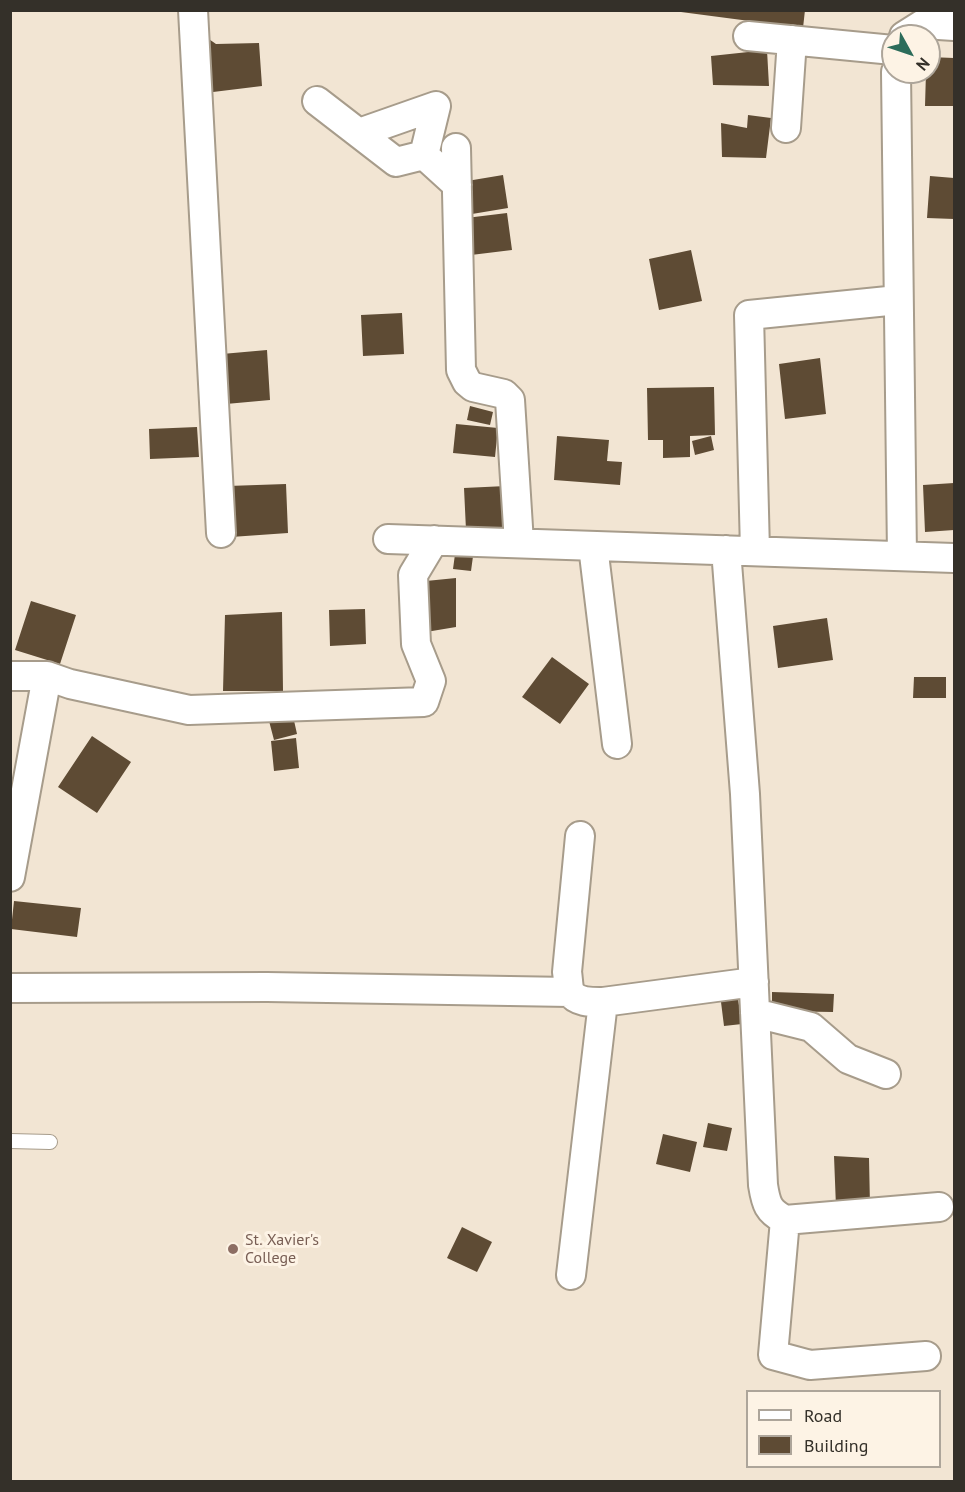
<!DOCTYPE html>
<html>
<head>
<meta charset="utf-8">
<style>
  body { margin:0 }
  #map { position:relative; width:965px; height:1492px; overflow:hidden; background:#f2e5d3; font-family:"PT Sans",sans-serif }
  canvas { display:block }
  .frame { position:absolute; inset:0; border:12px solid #343029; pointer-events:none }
  .legend { position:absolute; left:746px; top:1390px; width:195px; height:78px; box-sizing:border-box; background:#fdf3e5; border:2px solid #ada59a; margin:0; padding:8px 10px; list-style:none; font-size:18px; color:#343029 }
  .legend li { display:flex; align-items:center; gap:12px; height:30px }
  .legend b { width:30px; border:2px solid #ada59a }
  .north { position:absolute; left:881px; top:24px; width:60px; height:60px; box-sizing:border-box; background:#fdf3e5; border:2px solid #ada59a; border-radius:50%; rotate:130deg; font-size:16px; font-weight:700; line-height:24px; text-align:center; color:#343029 }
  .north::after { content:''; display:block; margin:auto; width:21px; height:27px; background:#2c6c5a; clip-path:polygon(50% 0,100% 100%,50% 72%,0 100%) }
</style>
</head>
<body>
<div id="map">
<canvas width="965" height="1492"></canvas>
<div class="frame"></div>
<ul class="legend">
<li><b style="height:8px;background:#fff"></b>Road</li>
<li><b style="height:16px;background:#5e4b34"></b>Building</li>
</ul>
<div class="north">N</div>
</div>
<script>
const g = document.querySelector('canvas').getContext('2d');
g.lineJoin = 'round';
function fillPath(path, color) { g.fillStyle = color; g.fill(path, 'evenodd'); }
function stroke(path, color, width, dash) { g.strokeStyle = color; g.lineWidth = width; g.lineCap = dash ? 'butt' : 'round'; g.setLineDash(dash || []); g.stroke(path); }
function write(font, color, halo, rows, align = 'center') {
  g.font = font + ' "PT Sans",sans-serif'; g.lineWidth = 6; g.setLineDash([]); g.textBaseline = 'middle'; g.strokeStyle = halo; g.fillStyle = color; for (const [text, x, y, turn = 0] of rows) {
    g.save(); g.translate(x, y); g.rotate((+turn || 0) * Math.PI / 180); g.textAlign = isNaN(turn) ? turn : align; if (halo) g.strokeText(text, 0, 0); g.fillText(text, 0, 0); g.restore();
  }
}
fillPath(new Path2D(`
  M681,10H805L803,28L681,12Z
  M206,37L216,44L259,43L262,86L213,92Z
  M767,50L769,86L713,85L711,56Z
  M929,57L954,58V106H925L926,72H929Z
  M748,115L771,118L766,158L722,157L721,123L747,128Z
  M503,175L508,208L472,214L467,181Z
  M930,176L954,178V219L927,218Z
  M507,213L512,250L471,255L466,218Z
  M691,250L702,301L659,310L649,259Z
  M402,313L404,354L363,356L361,315Z
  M267,350L270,400L226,404L222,354Z
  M820,358L826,414L785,419L779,364Z
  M714,387L715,435L690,436V457L663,458V440H648L647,388Z
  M470,406L493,412L490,425L467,420Z
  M456,424L498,428L495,457L453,453Z
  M197,427L199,457L150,459L149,429Z
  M557,436L609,440L607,461L622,462L620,485L554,480Z
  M711,436L714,450L695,455L692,441Z
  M954,483V530L925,532L923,485Z
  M286,484L288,533L231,537L228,486Z
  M506,486L508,528L466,530L464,488Z
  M456,547L474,549L471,571L453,569Z
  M456,578V627L420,633L416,582Z
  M31,601L76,615L60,664L15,650Z
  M365,609L366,644L330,646L329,610Z
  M282,612L283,691H223L225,615Z
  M827,618L833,660L778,668L773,626Z
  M552,657L589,684L560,724L522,697Z
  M914,677H946V698H913Z
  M293,716L297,734L274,740L269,721Z
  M92,736L131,762L97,813L58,787Z
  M296,738L299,768L274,771L271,741Z
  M14,901L81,908L77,937L11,929Z
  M772,992L834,994L833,1012L772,1011Z
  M738,999L742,1024L724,1026L721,1002Z
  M708,1123L732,1128L727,1151L703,1147Z
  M663,1134L697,1142L690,1172L656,1164Z
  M834,1156L869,1158L870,1206L836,1207Z
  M462,1227L492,1242L477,1272L447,1258Z`), '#5e4b34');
const lane = new Path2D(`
  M10,1141L50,1142`);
const street = new Path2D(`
  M193,10L221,533
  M748,36L893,50
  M904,36L923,24L954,26
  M896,72L902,556
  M317,101L396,162L424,155L457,185
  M786,128L792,40
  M359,133L436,106L424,155
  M456,148L461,370L467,382L473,387L504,394L510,400L519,543
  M388,539L954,558
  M593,546L617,744
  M726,550L745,794L763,1185C766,1204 768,1211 785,1220L939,1207
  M755,551L749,315L898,300
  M10,676H47L70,684L189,710L424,702L431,681L416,644L413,575L434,540
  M580,836L567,972C568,977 568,987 570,992C577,1003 592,1002 603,1002L754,982
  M10,877L47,676
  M10,988L267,987L570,992
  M755,1013L811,1027L848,1059L886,1074
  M785,1220L773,1355L810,1365L926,1356
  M571,1275L603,1002`);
stroke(lane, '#a79c8b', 16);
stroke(street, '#a79c8b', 32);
stroke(lane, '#fff', 14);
stroke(street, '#fff', 28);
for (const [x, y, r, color] of [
  [233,1249,6,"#8d6e63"]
]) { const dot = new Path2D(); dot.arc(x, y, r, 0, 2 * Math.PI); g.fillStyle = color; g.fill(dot); stroke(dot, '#fdf3e5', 2); }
write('16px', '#785e54', '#fdf3e5', [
  ["St. Xavier's",245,1240],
  ["College",245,1258]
], 'left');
</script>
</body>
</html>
